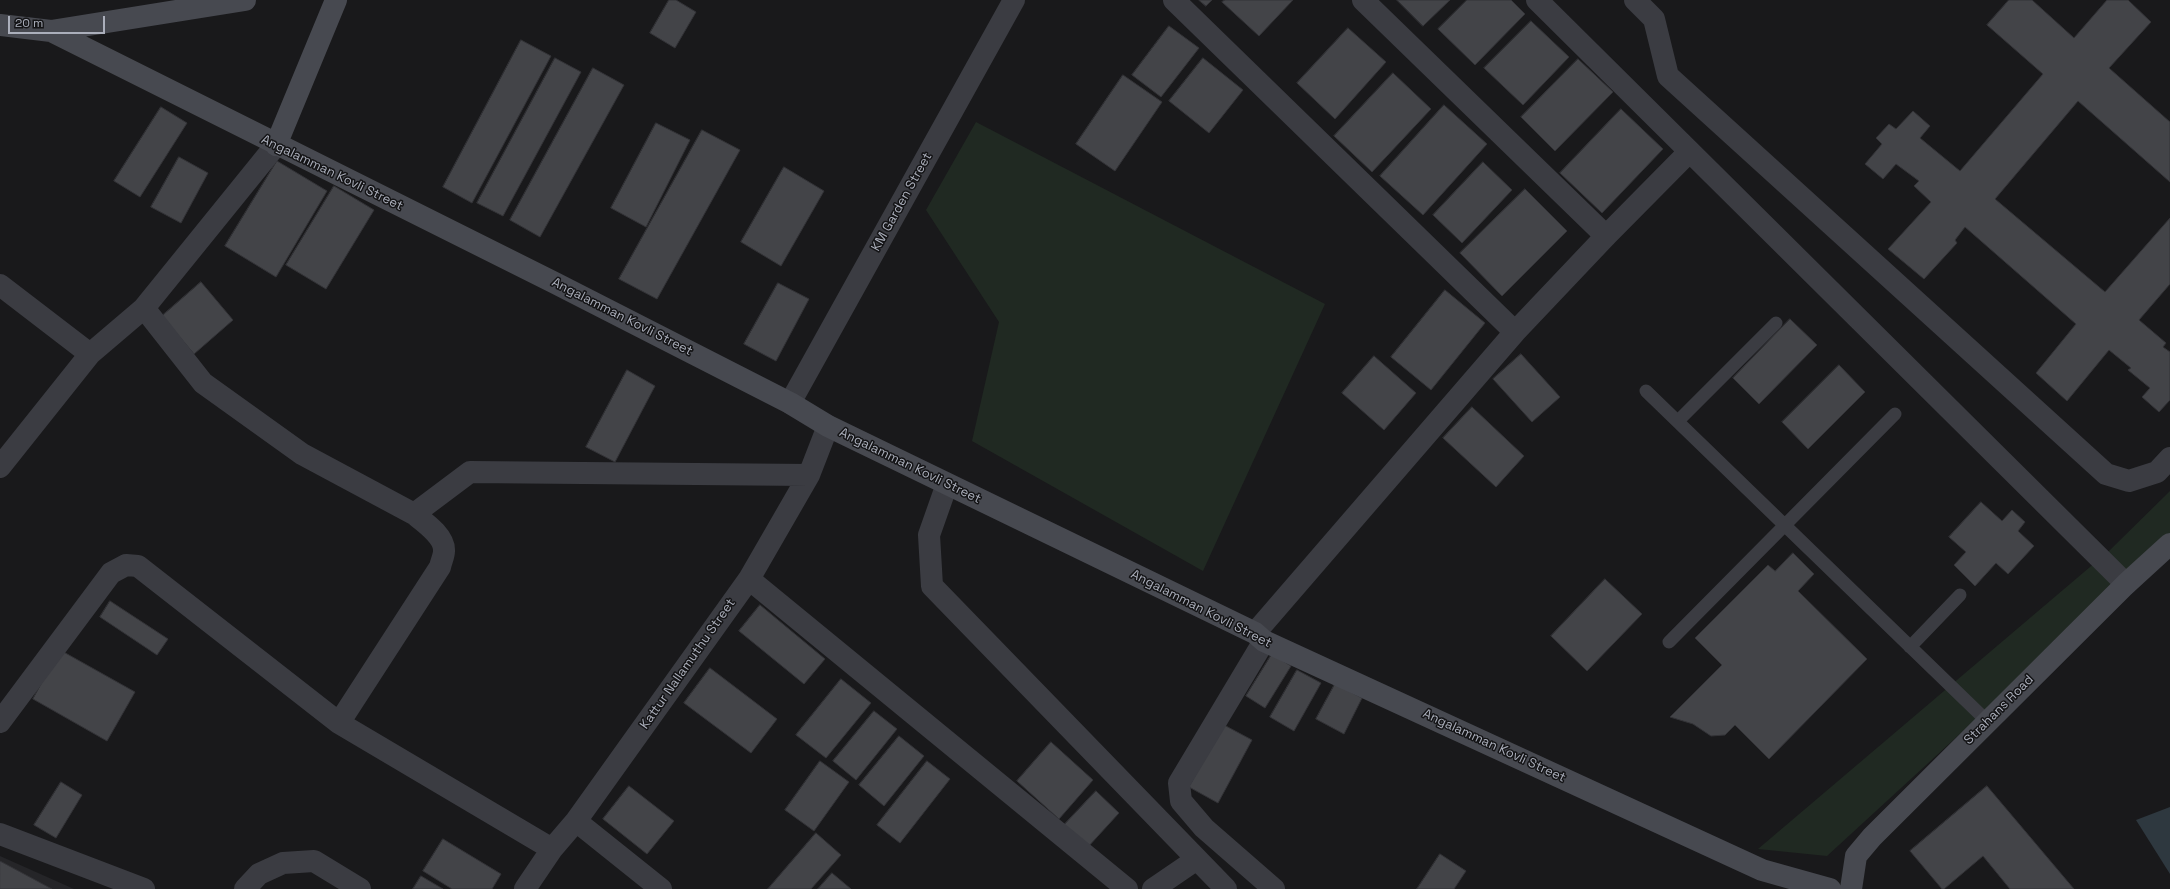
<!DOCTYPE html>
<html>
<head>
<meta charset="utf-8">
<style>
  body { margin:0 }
  #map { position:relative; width:2170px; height:889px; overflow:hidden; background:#19191b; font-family:"Space Grotesk",sans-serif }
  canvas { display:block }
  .scale { position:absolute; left:8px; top:16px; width:97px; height:18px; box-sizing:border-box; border:2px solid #abafbb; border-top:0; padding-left:5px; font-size:12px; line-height:14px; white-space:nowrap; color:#abafbb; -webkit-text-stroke:3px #141416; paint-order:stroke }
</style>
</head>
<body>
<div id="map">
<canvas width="2170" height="889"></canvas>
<div class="scale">20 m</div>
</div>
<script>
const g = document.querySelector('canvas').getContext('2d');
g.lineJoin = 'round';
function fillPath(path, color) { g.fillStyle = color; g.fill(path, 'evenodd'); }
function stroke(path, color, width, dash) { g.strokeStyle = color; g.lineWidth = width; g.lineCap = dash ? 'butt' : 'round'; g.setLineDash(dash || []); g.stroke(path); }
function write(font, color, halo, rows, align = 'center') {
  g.font = font + ' "Space Grotesk",sans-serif'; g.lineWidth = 3; g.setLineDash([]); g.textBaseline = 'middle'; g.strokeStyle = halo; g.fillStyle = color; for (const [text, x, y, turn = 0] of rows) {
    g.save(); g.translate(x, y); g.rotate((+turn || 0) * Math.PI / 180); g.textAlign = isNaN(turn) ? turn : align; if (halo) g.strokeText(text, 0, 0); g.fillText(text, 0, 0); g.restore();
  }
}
fillPath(new Path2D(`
  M0,856L74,889H0Z`), '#252528');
fillPath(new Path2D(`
  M976,122L1325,304L1203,571L972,441L999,322L926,210Z
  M2170,491V541L1827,856L1758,849L2110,550Z`), '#202922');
fillPath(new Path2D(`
  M2170,807V874L2136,820Z`), '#2e383f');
const building = new Path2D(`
  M669,0H676L696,12L675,48L650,33Z
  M1199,0H1212L1206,6Z
  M1225,0H1293L1259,36L1222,2Z
  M1397,0H1450L1423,26Z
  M1467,0H1511L1525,14L1475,65L1438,29Z
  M2009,0H2032L2074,38L2107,0H2128L2151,22L2109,68L2170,122V182L2078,101L1995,199L2105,292L2170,218V284L2139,320L2166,343L2163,347L2170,352V400L2159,412L2142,397L2150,388L2128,370L2131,368L2109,350L2067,401L2036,373L2076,324L1965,227L1955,240L1957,243L1924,279L1888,249L1931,202L1914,186L1919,181L1896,164L1883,179L1865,164L1882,144L1876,138L1889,124L1896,129L1913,111L1930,126L1920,138L1960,171L2043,74L1987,25Z
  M1531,21L1569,57L1523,105L1484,68Z
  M1169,26L1199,48L1161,97L1132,75Z
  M1348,28L1386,62L1335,119L1297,83Z
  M521,40L551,56L472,203L443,187Z
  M555,58L581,72L503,216L477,203Z
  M1203,58L1243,90L1209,133L1169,101Z
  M1578,59L1613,92L1555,151L1521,117Z
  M593,68L624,85L540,237L510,220Z
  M1393,73L1431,109L1372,172L1334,136Z
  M1123,75L1162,102L1115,171L1076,144Z
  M1444,105L1487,144L1423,215L1380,176Z
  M161,107L187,123L140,197L114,181Z
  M1621,109L1663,149L1602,213L1560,173Z
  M656,123L690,140L646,227L611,208Z
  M702,130L740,150L657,299L619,279Z
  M179,157L208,173L181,223L151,207Z
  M277,161L327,191L276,277L225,246Z
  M1483,162L1512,190L1462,243L1433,215Z
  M784,167L824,191L781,266L741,242Z
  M334,186L374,210L326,289L286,265Z
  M1525,189L1567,231L1502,296L1460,253Z
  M201,282L233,320L194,354L162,316Z
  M778,283L809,299L776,361L744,344Z
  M1445,290L1485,323L1431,390L1391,357Z
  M1790,319L1817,345L1759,404L1733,378Z
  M1521,354L1560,397L1532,422L1493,379Z
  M1374,356L1416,393L1384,430L1342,393Z
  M1839,365L1865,392L1808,449L1782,422Z
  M627,370L655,386L615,462L586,447Z
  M1472,407L1524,456L1496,487L1443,438Z
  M1981,502L2002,521L2012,510L2025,522L2018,531L2034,546L2008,574L1996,563L1975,586L1954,565L1966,552L1949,537Z
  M1793,553L1814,574L1798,591L1867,659L1769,759L1735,725L1725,735L1711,736L1693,724L1670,717L1722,665L1695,638L1768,565L1775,571Z
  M1605,579L1642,614L1587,671L1551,636Z
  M110,601L168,639L157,655L100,617Z
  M760,605L825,659L804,684L739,631Z
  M60,650L135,692L107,741L33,699Z
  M1272,654L1291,666L1265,708L1246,696Z
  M710,668L777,719L751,753L684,703Z
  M1297,670L1321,683L1294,731L1270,717Z
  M841,679L871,703L826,758L796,735Z
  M1335,684L1362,698L1344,734L1316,719Z
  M874,711L897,729L856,780L833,761Z
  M1224,725L1252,740L1218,803L1189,787Z
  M899,736L924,756L884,806L859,785Z
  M1051,742L1093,780L1059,819L1017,781Z
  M820,761L849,782L814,831L785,810Z
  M927,761L950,779L900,843L877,825Z
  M61,782L82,795L56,838L34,825Z
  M629,786L674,821L647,854L603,819Z
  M1987,786L2074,889H2010L1983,856L1944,889H1942L1910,851Z
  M1096,791L1119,813L1087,848L1064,825Z
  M816,833L841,855L811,889H768Z
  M443,839L501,874L492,889H452L423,871Z
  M1440,854L1466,871L1454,889H1417Z
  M0,861L52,889H0Z
  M832,873L851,889H818Z
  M421,876L443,889H413Z`);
fillPath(building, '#434448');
stroke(building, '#333337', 1);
stroke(new Path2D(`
  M1646,391L1987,721
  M1678,421L1776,323
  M1669,642L1895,414
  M1910,647L1960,595`), '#3b3c42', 13);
stroke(new Path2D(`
  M1174,0L1515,332
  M1363,0L1606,236
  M1537,0L2126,584
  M1635,0L1654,19L1668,76L2106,474L2129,481L2157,472L2170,458
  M0,285L90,354
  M144,308L203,383L302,454L414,514L470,472L809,475
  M790,403L1014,0
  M0,467L90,354L144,308L276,145
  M947,484L929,535L932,586L1226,889
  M749,579L1127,889
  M1255,633L1515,332L1606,236L1689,152
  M1264,641L1179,783L1181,801L1204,828L1274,889
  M0,722L111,573L126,565L138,566L339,723L552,849
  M339,723L440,567C441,562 444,556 444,551C445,536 424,522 414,514
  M576,821L661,889
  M0,834L144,889
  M245,889L259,874L283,863L314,861L360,889
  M525,889L552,849L576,821L749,579L809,475L828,426
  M1153,889L1197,859`), '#3b3c42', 22);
stroke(new Path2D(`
  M0,25L51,31L555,283L790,403L828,426L1255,633L1264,641L1762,870L1830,889
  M51,31L245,0
  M276,145L336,0
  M1851,889L1856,856L1872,837L2126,584L2170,544`), '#474950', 22);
write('13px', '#abafbb', '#141416', [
  ["Angalamman Kovli Street",332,173,26],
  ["KM Garden Street",902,202,-61],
  ["Angalamman Kovli Street",622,317,27],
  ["Angalamman Kovli Street",910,466,26],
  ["Angalamman Kovli Street",1201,609,27],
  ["Kattur Nallamuthu Street",688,664,-55],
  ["Strahans Road",1999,710,-45],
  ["Angalamman Kovli Street",1494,746,25]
]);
</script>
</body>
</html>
